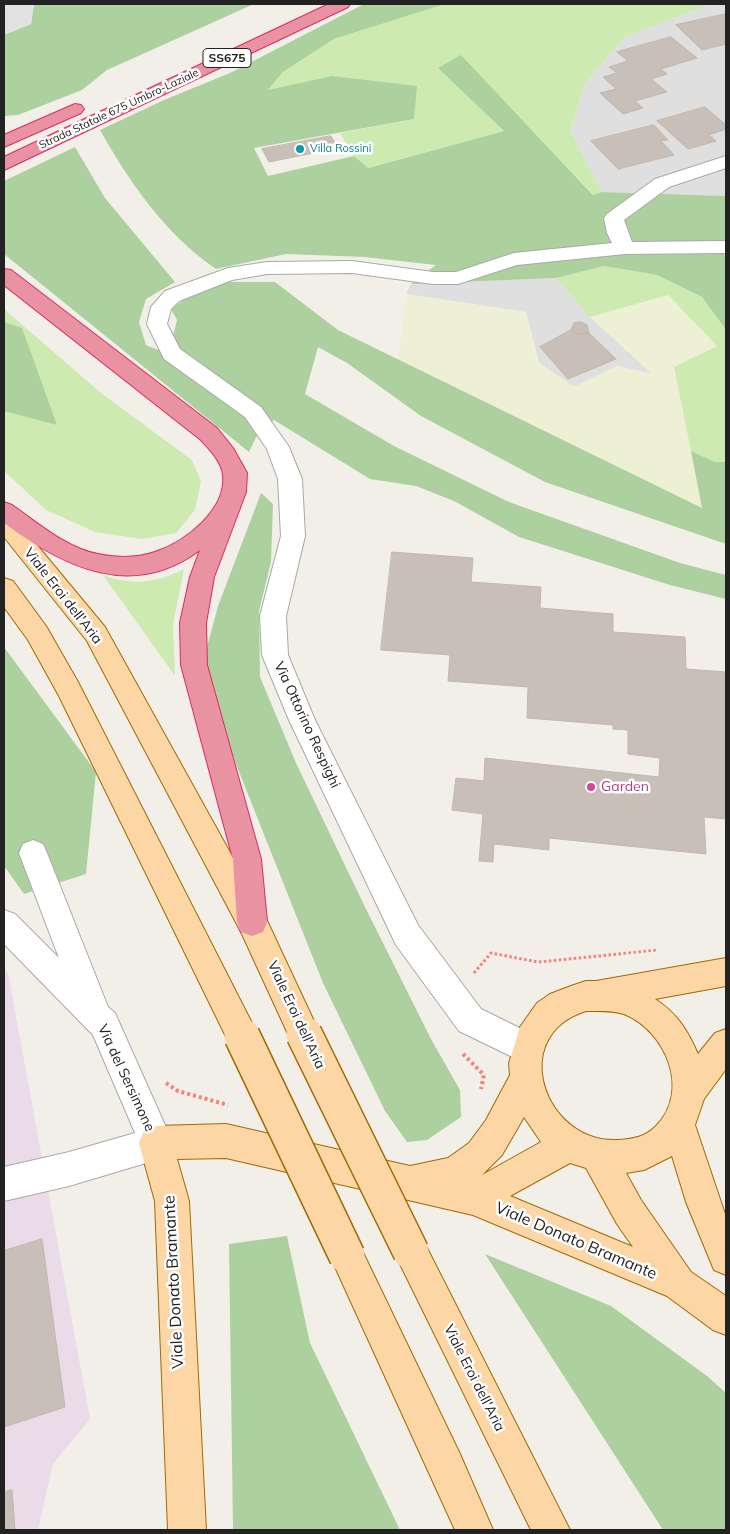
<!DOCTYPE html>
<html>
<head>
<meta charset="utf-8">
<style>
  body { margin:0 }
  #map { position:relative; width:730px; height:1534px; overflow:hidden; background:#f2efe9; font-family:Mulish,sans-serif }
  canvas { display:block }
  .frame { position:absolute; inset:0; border:5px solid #222; pointer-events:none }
</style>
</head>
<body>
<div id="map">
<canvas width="730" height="1534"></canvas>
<div class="frame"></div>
</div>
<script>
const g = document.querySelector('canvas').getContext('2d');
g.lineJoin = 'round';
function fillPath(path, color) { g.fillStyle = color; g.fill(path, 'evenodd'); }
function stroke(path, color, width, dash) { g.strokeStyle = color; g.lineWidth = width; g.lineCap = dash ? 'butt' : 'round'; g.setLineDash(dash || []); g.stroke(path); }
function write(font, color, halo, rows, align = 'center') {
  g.font = font + ' Mulish,sans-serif'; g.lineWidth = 5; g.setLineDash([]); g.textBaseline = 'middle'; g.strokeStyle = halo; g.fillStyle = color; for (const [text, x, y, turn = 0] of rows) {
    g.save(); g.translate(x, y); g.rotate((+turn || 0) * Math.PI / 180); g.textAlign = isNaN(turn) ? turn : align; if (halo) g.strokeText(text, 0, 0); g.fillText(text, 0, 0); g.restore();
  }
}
fillPath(new Path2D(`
  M710,4H726V196L602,192L570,132L586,82L625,37Z
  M556,278L590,317L653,374L617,366L574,387L539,363L526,312L406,294L411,284Z`), '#e0dfdf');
fillPath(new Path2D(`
  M4,969L8,973L90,1419L53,1464L38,1530H4Z`), '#ebdbe8');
fillPath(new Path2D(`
  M406,294L526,312L537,361L574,387L617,366L652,374L590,317L668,295L717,346L674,368L703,509L398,360Z`), '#eef0d5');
fillPath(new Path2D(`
  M445,4H710L625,37L586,82L570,131L602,192L594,195L461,56L439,68L504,131L367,168L354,156L340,133L414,119L268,90L283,72L334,39Z
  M604,266L657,275L702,297L726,330V462H715L691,451L674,367L717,346L668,295L590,317L556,278Z
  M4,309L101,393L192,460L201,481L195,510L176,533L142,539L95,532L46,510L4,471Z
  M184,569L173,624L175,676L103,575C132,586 157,583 184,569Z`), '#cdebb0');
fillPath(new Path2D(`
  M34,4H254L107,70L82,90L18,115L4,116V32L6,34L31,24Z
  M364,4H445L334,39L283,72L268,90L332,76L417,86L414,119L254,148L268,176L354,156L368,168L504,131L438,68L461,55L593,195L602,192L726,196V330L702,297L657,275L604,266L556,278L411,284L436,265L364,257L286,254L216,269C165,234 130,183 100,130L164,100L230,73Z
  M75,147L105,198L175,282L146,299L139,322L146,345L158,350L172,340L177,320L171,309L182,301L220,282H275L338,330L702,508L691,451L715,462H726V544L545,482L421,416L347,363L318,347L305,394L394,446L509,502L680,563L726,575V599L670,585L519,537L454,501L416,486L370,479L274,420L260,429L249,452L4,254V181Z
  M4,322L22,328L57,425L4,411Z
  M261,493L273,504L271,562L259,611L260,677L296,763L364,905L431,1039L460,1090L461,1117L427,1140L407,1142L385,1111L323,983L234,759L204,658L218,606Z
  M4,647L96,772L86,874L24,894L4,866Z
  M287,1236L310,1343L400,1530H233L229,1244Z
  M485,1254L611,1306L707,1376L726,1393V1530H663Z`), '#add19e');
fillPath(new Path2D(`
  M4,4H34L31,24L6,34L4,32Z`), '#e2e2e2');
const building = new Path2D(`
  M726,14V44L702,50L676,25Z
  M671,37L697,58L661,69L667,74L651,79L667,92L635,101L643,108L623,114L600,93L616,89L603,77L617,73L609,67L628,61L617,52Z
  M705,107L726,125V129L709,135L716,141L688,149L657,121Z
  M654,125L668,140L661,141L674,155L618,169L591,141Z
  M331,136L338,148L269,162L262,149Z
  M581,322L587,325L589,333L578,334L571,330L574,323Z
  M571,330L578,334L589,333L616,359L568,379L540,347Z
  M392,552L473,558L471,582L541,587L540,608L613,614V632L685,637L686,669L726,672V819L704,817L706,854L549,838V850L494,844L493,862L479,861L483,814L452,810L456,778L484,781L485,758L659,777L660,758L628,754V730L613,729V725L527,718L528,687L448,681L450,655L381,650Z
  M42,1239L65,1407L4,1427V1251Z
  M12,1490L15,1530H4V1492Z`);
fillPath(building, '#c7bfb8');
stroke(building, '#c4b6ab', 1);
const minor = new Path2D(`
  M726,156V168L669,187L624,220L632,242L726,241V253L625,254L517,265L458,284H433L352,273L267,274L232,280L179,301L171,309L167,324L180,349L261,407L289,447L302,479L305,536L286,616L288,655L315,720L418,925L481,1009L538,1037L543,1048L538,1059L527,1064L459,1031L396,945L289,720L262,655L260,616L281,536L278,479L267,449L245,417L164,359L147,324L151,307L165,291L228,268L267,262L352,261L433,272H456L514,253L612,243L607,233L604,218L607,214L655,179Z
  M33,840L43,844L47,853L108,1007L115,1013L173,1143L168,1155L156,1160L69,1186L4,1201V1167L69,1152L135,1133L93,1035L4,944V910L15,914L59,958L19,853L23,844Z`);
const major = new Path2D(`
  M4,512L12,515L105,627L263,912L320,1034L315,1045L304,1049L293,1045L241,932L87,641L4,537Z
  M4,578L13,581L46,626L78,682L253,1025L258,1036L253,1047L242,1051L231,1047L59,696L28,640L4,607Z
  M726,958V986L655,999C677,1013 688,1031 698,1054L715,1033L726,1029V1069L704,1099L695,1125L726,1217V1275L714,1270L686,1202L672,1156L644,1170L626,1173L641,1200L691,1272L726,1296V1335L713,1330L667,1296L473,1215L226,1158L177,1159L189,1201L206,1530H168L155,1201L139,1143L144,1131L156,1126L226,1124L410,1166L448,1158L469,1143L486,1120L510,1075L509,1063L520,1027L537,1003L550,994L571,986L586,981H596ZM586,1011C598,1011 612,1010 624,1014C666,1031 691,1091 656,1126C645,1137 634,1139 618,1140C545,1144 506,1036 586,1011ZM524,1117L541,1142L482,1175L502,1155ZM570,1163L586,1168L617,1224L633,1247L510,1196Z
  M411,1235L423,1240L570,1530H531L394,1252L399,1240Z
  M347,1239L359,1244L460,1454L493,1530H455L330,1256L335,1244Z`);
const highway = new Path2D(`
  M329,4H350L348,7L4,170V157Z
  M75,104L81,105L84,109L81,113L4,147V135Z
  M4,269L11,270L217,428L233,448L247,473L246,492L214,577L206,623L207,665L261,859L267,922L263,932L252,936L241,932L237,922L233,859L181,665L180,623L190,577L200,550C132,601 64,567 4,523V502L12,505C38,523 66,548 98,554C116,558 137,558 155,552C185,542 227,510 223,475C222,462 209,449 201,440L4,285Z`);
stroke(minor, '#a9a9a9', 2);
stroke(major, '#a06b00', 2);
stroke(highway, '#dc2a67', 2);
stroke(new Path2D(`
  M474,973L491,953L538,962L657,950`), '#fa8072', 3, [2.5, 2.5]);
stroke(new Path2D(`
  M463,1054L484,1075L481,1089
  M166,1083L178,1091L228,1105`), '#fa8072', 4, [3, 3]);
fillPath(minor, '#fff');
fillPath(major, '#fcd6a4');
fillPath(highway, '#e892a2');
const majorBridge = new Path2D(`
  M304,1034L411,1252
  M242,1036L347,1256`);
stroke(majorBridge, '#a06b00', 38, []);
stroke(majorBridge, '#fcd6a4', 35);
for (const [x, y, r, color] of [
  [300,149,5,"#0f9aa8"],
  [591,787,5,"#d1479c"]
]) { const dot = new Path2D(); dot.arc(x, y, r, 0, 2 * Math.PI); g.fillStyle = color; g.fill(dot); stroke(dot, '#fff', 2); }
write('11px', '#222', '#fff', [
  ["Strada Statale 675 Umbro-Laziale",119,109,-25]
]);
write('11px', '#0d838f', '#fff', [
  ["Villa Rossini",310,149]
], 'left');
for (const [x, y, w] of [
  [227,58,48]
]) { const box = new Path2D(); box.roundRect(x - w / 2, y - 9.5, w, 19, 4); g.fillStyle = '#fff'; g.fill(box); stroke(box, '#222', 1); }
write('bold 12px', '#222', null, [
  ["SS675",227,58]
]);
write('14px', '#222', '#fff', [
  ["Viale Eroi dell'Aria",63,596,52],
  ["Via Ottorino Respighi",307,725,65],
  ["Viale Eroi dell'Aria",296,1015,65],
  ["Via del Sersimone",126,1078,65],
  ["Viale Eroi dell'Aria",474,1378,63]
]);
write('14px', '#b23c85', '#fff', [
  ["Garden",601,787]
], 'left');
write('16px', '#222', '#fff', [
  ["Viale Donato Bramante",576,1241,23],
  ["Viale Donato Bramante",174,1282,-93]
]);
</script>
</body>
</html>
